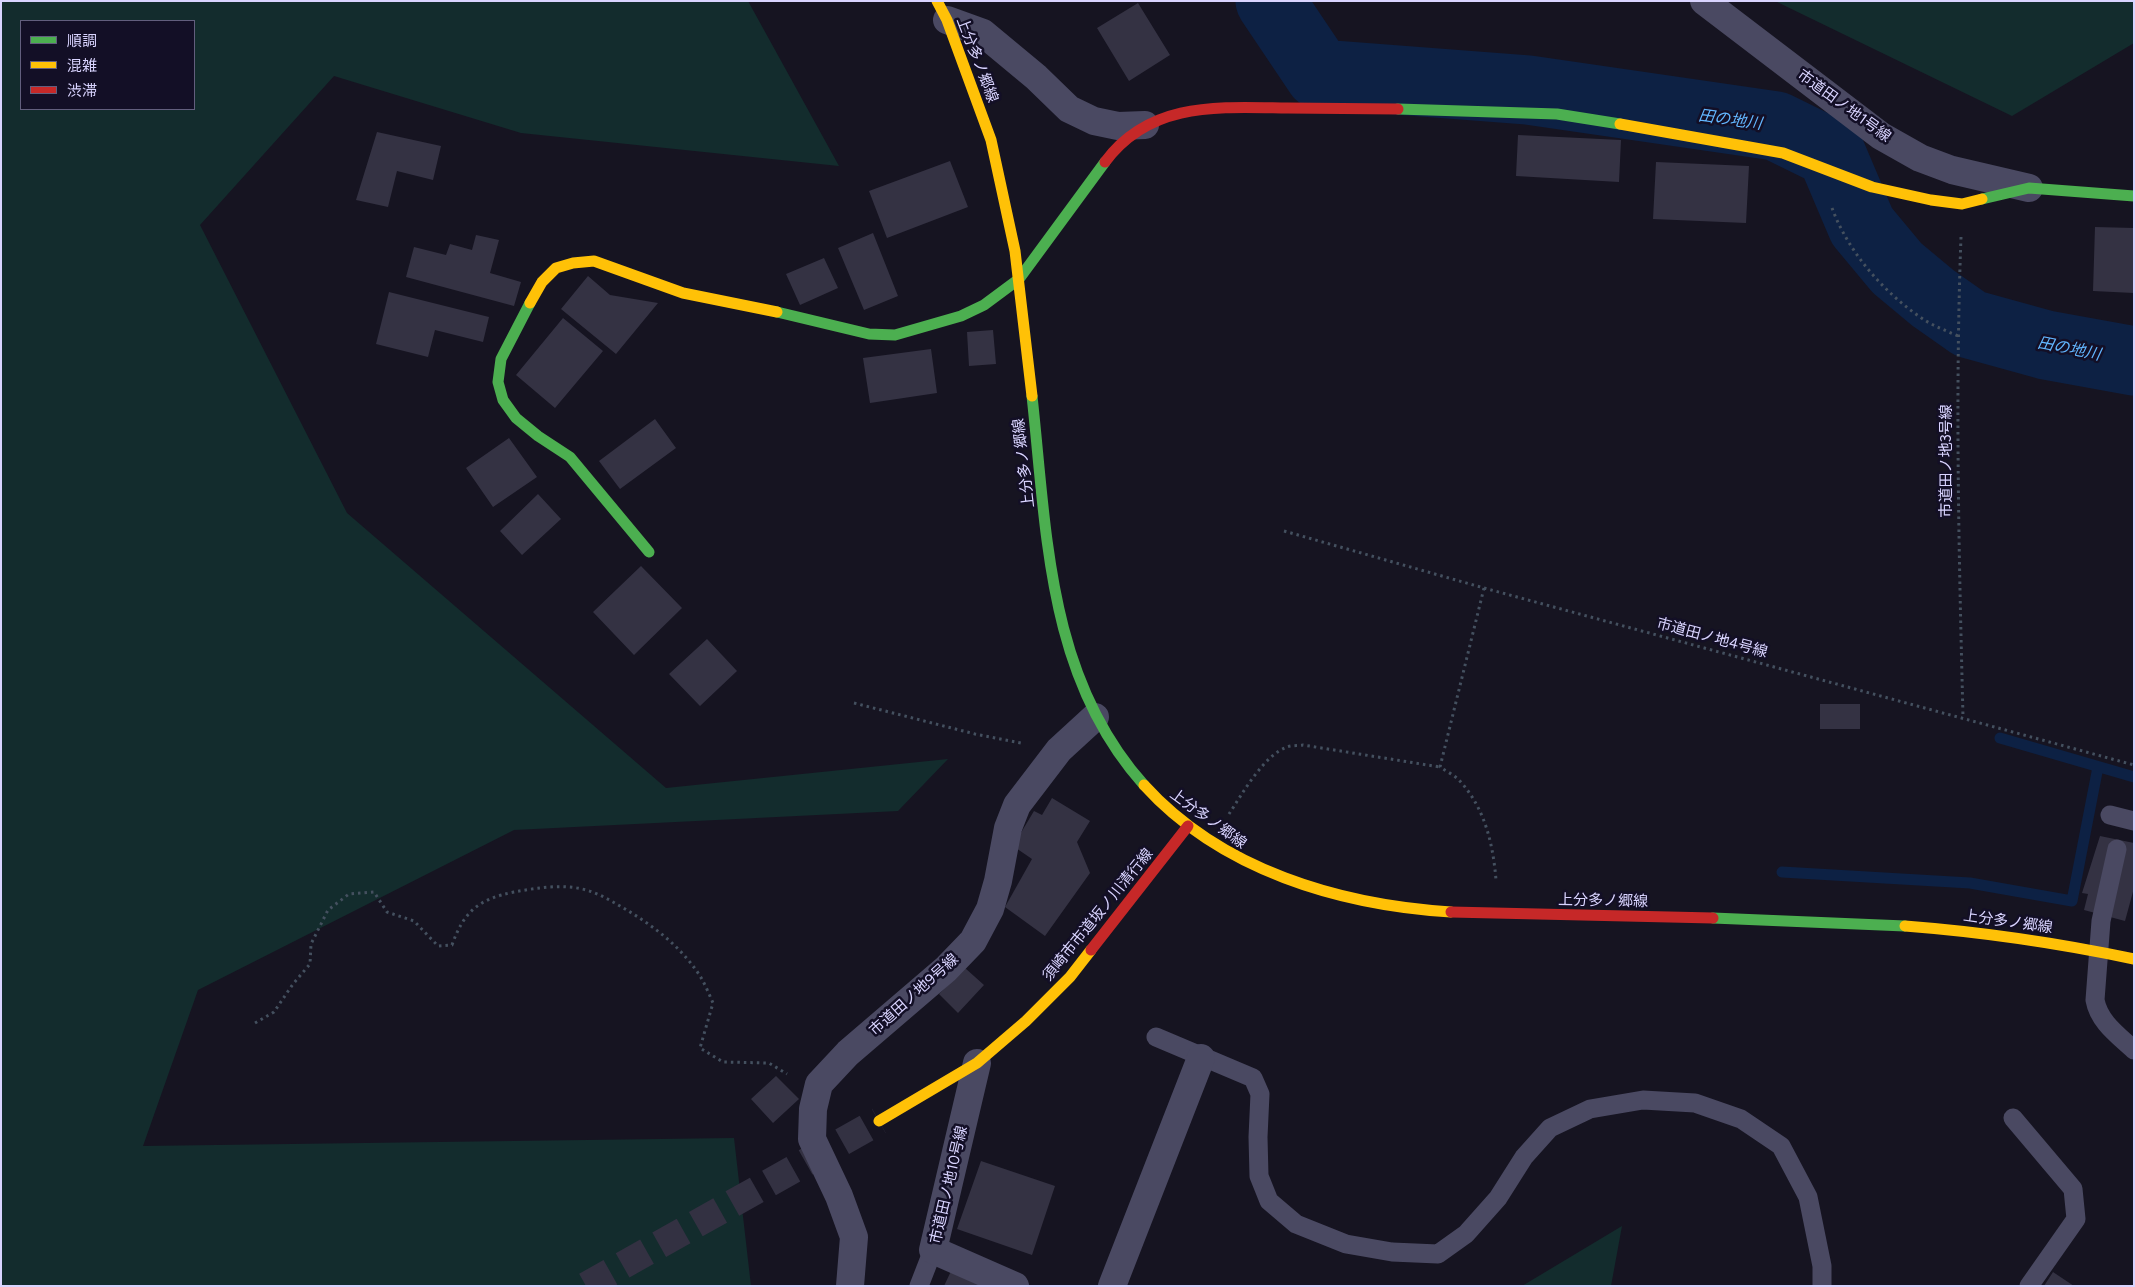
<!DOCTYPE html>
<html>
<head>
<meta charset="utf-8">
<style>
  body { margin:0 }
  #map { position:relative; width:2135px; height:1287px; overflow:hidden; background:#161421; font-family:Figtree,"Noto Sans JP",sans-serif }
  canvas { display:block }
  .frame { position:absolute; inset:0; border:2px solid #d9d4ff; pointer-events:none }
  .legend { position:absolute; left:20px; top:20px; width:175px; height:90px; box-sizing:border-box; background:#130f26; border:1px solid #625e7d; margin:0; padding:6px 9px; list-style:none; font-size:15px; color:#d9d4ff }
  .legend li { display:flex; align-items:center; gap:10px; height:25px }
  .legend b { width:25px; border:1px solid #625e7d }
</style>
</head>
<body>
<div id="map">
<canvas width="2135" height="1287"></canvas>
<div class="frame"></div>
<ul class="legend">
<li><b style="height:6px;background:#4caf50"></b>順調</li>
<li><b style="height:6px;background:#ffc107"></b>混雑</li>
<li><b style="height:6px;background:#c62828"></b>渋滞</li>
</ul>
</div>
<script>
const g = document.querySelector('canvas').getContext('2d');
g.lineJoin = 'round';
function fillPath(path, color) { g.fillStyle = color; g.fill(path, 'evenodd'); }
function stroke(path, color, width, dash) { g.strokeStyle = color; g.lineWidth = width; g.lineCap = dash ? 'butt' : 'round'; g.setLineDash(dash || []); g.stroke(path); }
function write(font, color, halo, rows, align = 'center') {
  g.font = font + ' Figtree,"Noto Sans JP",sans-serif'; g.lineWidth = 5; g.setLineDash([]); g.textBaseline = 'middle'; g.strokeStyle = halo; g.fillStyle = color; for (const [text, x, y, turn = 0] of rows) {
    g.save(); g.translate(x, y); g.rotate((+turn || 0) * Math.PI / 180); g.textAlign = isNaN(turn) ? turn : align; if (halo) g.strokeText(text, 0, 0); g.fillText(text, 0, 0); g.restore();
  }
}
fillPath(new Path2D(`
  M1,1H748L839,166L521,133L334,76L200,225L347,513L666,788L948,759L898,811L514,830L198,990L143,1146L734,1138L751,1286H1ZM21,21H194V109H21Z
  M1775,1H2134V43L2012,116Z
  M1622,1226L1611,1286H1522Z`), '#132c2d');
stroke(new Path2D(`
  M2000,738L2134,777
  M1782,872L1970,883L2072,901L2098,767`), '#0d2144', 11);
stroke(new Path2D(`
  M1270,1L1319,74L1528,90L1776,126L1831,153L1862,226L1897,268L1933,298L1970,324L2046,345L2134,361`), '#0d2144', 69);
fillPath(new Path2D(`
  M1138,3L1170,55L1129,81L1097,28Z
  M377,132L441,146L433,180L397,171L388,207L356,200Z
  M1518,135L1621,140L1619,182L1516,176Z
  M950,161L968,207L887,238L869,191Z
  M1656,162L1749,166L1746,223L1653,219Z
  M2095,227L2134,228V293L2093,291Z
  M873,233L898,296L864,310L838,248Z
  M476,235L499,240L490,273L521,282L514,306L406,277L414,247L446,255L450,244L472,250Z
  M824,258L838,288L800,305L786,274Z
  M588,276L610,295L658,303L616,354L561,309Z
  M389,292L489,317L483,342L435,330L428,357L376,344Z
  M563,318L603,351L555,408L516,375Z
  M993,330L996,364L969,366L967,332Z
  M931,349L937,393L870,403L863,358Z
  M655,419L676,448L620,489L599,461Z
  M509,438L537,477L493,507L466,468Z
  M538,494L561,519L522,555L500,531Z
  M641,566L682,608L634,655L593,612Z
  M707,639L737,671L700,706L669,674Z
  M1820,704H1860V729H1820Z
  M1052,798L1090,821L1077,842L1090,873L1045,936L1005,907L1032,859L1013,846L1034,811L1042,815Z
  M2100,836L2134,843V888L2125,921L2084,910L2088,894L2082,893Z
  M965,968L984,985L958,1013L939,994Z
  M776,1076L799,1099L773,1123L751,1099Z
  M981,1161L1055,1186L1032,1255L957,1229Z
  M952,1269L988,1286H944Z
  M2053,1272L2074,1286H2044Z`), '#343243');
stroke(new Path2D(`
  M586,1286L879,1121`), '#333142', 28, [28, 14]);
stroke(new Path2D(`
  M1832,208C1849,254 1886,295 1926,321C1936,327 1947,331 1958,336
  M1961,237C1955,397 1959,557 1963,717
  M1284,531L1484,588L2134,765
  M1484,588L1440,767C1446,771 1454,775 1459,780C1485,808 1493,844 1496,880
  M854,703L975,734L1021,743
  M1229,814C1242,794 1264,755 1287,747C1292,745 1298,746 1303,745L1440,767
  M255,1023L274,1012L293,984L310,964L311,944L328,910L349,894L374,892L387,912L414,921L438,946L452,945C464,911 479,899 514,892C536,888 561,884 582,889C596,892 608,899 620,906C651,924 680,945 700,976C705,984 709,994 713,1003L700,1048L723,1062L769,1063L787,1074`), '#44505f', 3, [2.5, 4]);
stroke(new Path2D(`
  M2110,815L2134,821
  M2117,849L2101,921L2095,1000C2099,1022 2118,1035 2134,1050
  M1156,1037L1253,1078L1260,1094L1258,1137L1259,1176L1269,1201L1296,1224L1346,1244L1392,1252L1438,1254L1466,1234L1498,1198L1524,1157L1550,1128L1590,1109L1643,1100L1695,1103L1741,1119L1781,1146L1808,1197L1822,1266V1286
  M2013,1118L2073,1189L2076,1219L2029,1286
  M919,1286L933,1250`), '#4a4962', 19);
stroke(new Path2D(`
  M1704,1L1881,136L1920,158L1952,170L2029,188
  M947,20L983,33L1036,77L1069,109L1094,121L1118,126L1145,125
  M977,1063L933,1250L1015,1286
  M850,1286L854,1237L839,1196L812,1139L813,1109L819,1084L848,1053L946,969L973,941L990,909L998,881L1008,828L1017,805L1059,750L1095,717
  M1112,1286L1201,1058`), '#4a4962', 28);
stroke(new Path2D(`
  M1398,109L1557,114L1620,124
  M1982,199L2029,188L2134,196
  M530,303L501,359L498,382L503,400L516,418L538,436L570,457L649,552
  M777,312L869,334L895,335L961,316L984,305L1019,279L1105,162
  M1032,396C1047,533 1047,677 1144,785
  M1713,918L1905,926`), '#4caf50', 11);
stroke(new Path2D(`
  M937,1L947,20L991,140L1015,251L1032,396
  M1620,124L1783,153L1872,187L1931,200L1962,204L1982,199
  M530,303L542,282L556,268L573,263L594,261L683,293L777,312
  M1144,785C1221,870 1339,905 1451,912
  M1905,926C1983,932 2058,943 2134,959
  M879,1121L977,1063L1026,1021L1070,977L1091,950`), '#ffc107', 11);
stroke(new Path2D(`
  M1105,162C1150,101 1219,107 1287,108C1324,108 1361,109 1398,109
  M1451,912L1713,918
  M1091,950L1188,826`), '#c62828', 11);
write('15px', '#d9d4ff', '#130f26', [
  ["上分多ノ郷線",977,60,69],
  ["市道田ノ地1号線",1844,106,36],
  ["市道田ノ地3号線",1947,461,-90],
  ["上分多ノ郷線",1024,463,-97],
  ["市道田ノ地4号線",1712,638,15],
  ["上分多ノ郷線",1208,819,36],
  ["上分多ノ郷線",1603,901,1],
  ["須崎市市道坂ノ川清行線",1098,915,-51],
  ["上分多ノ郷線",2008,922,8],
  ["市道田ノ地9号線",914,995,-42],
  ["市道田ノ地10号線",949,1185,-77]
]);
write('italic 16px', '#62b6ff', '#130f26', [
  ["田の地川",1730,120,8],
  ["田の地川",2069,349,11]
]);
</script>
</body>
</html>
